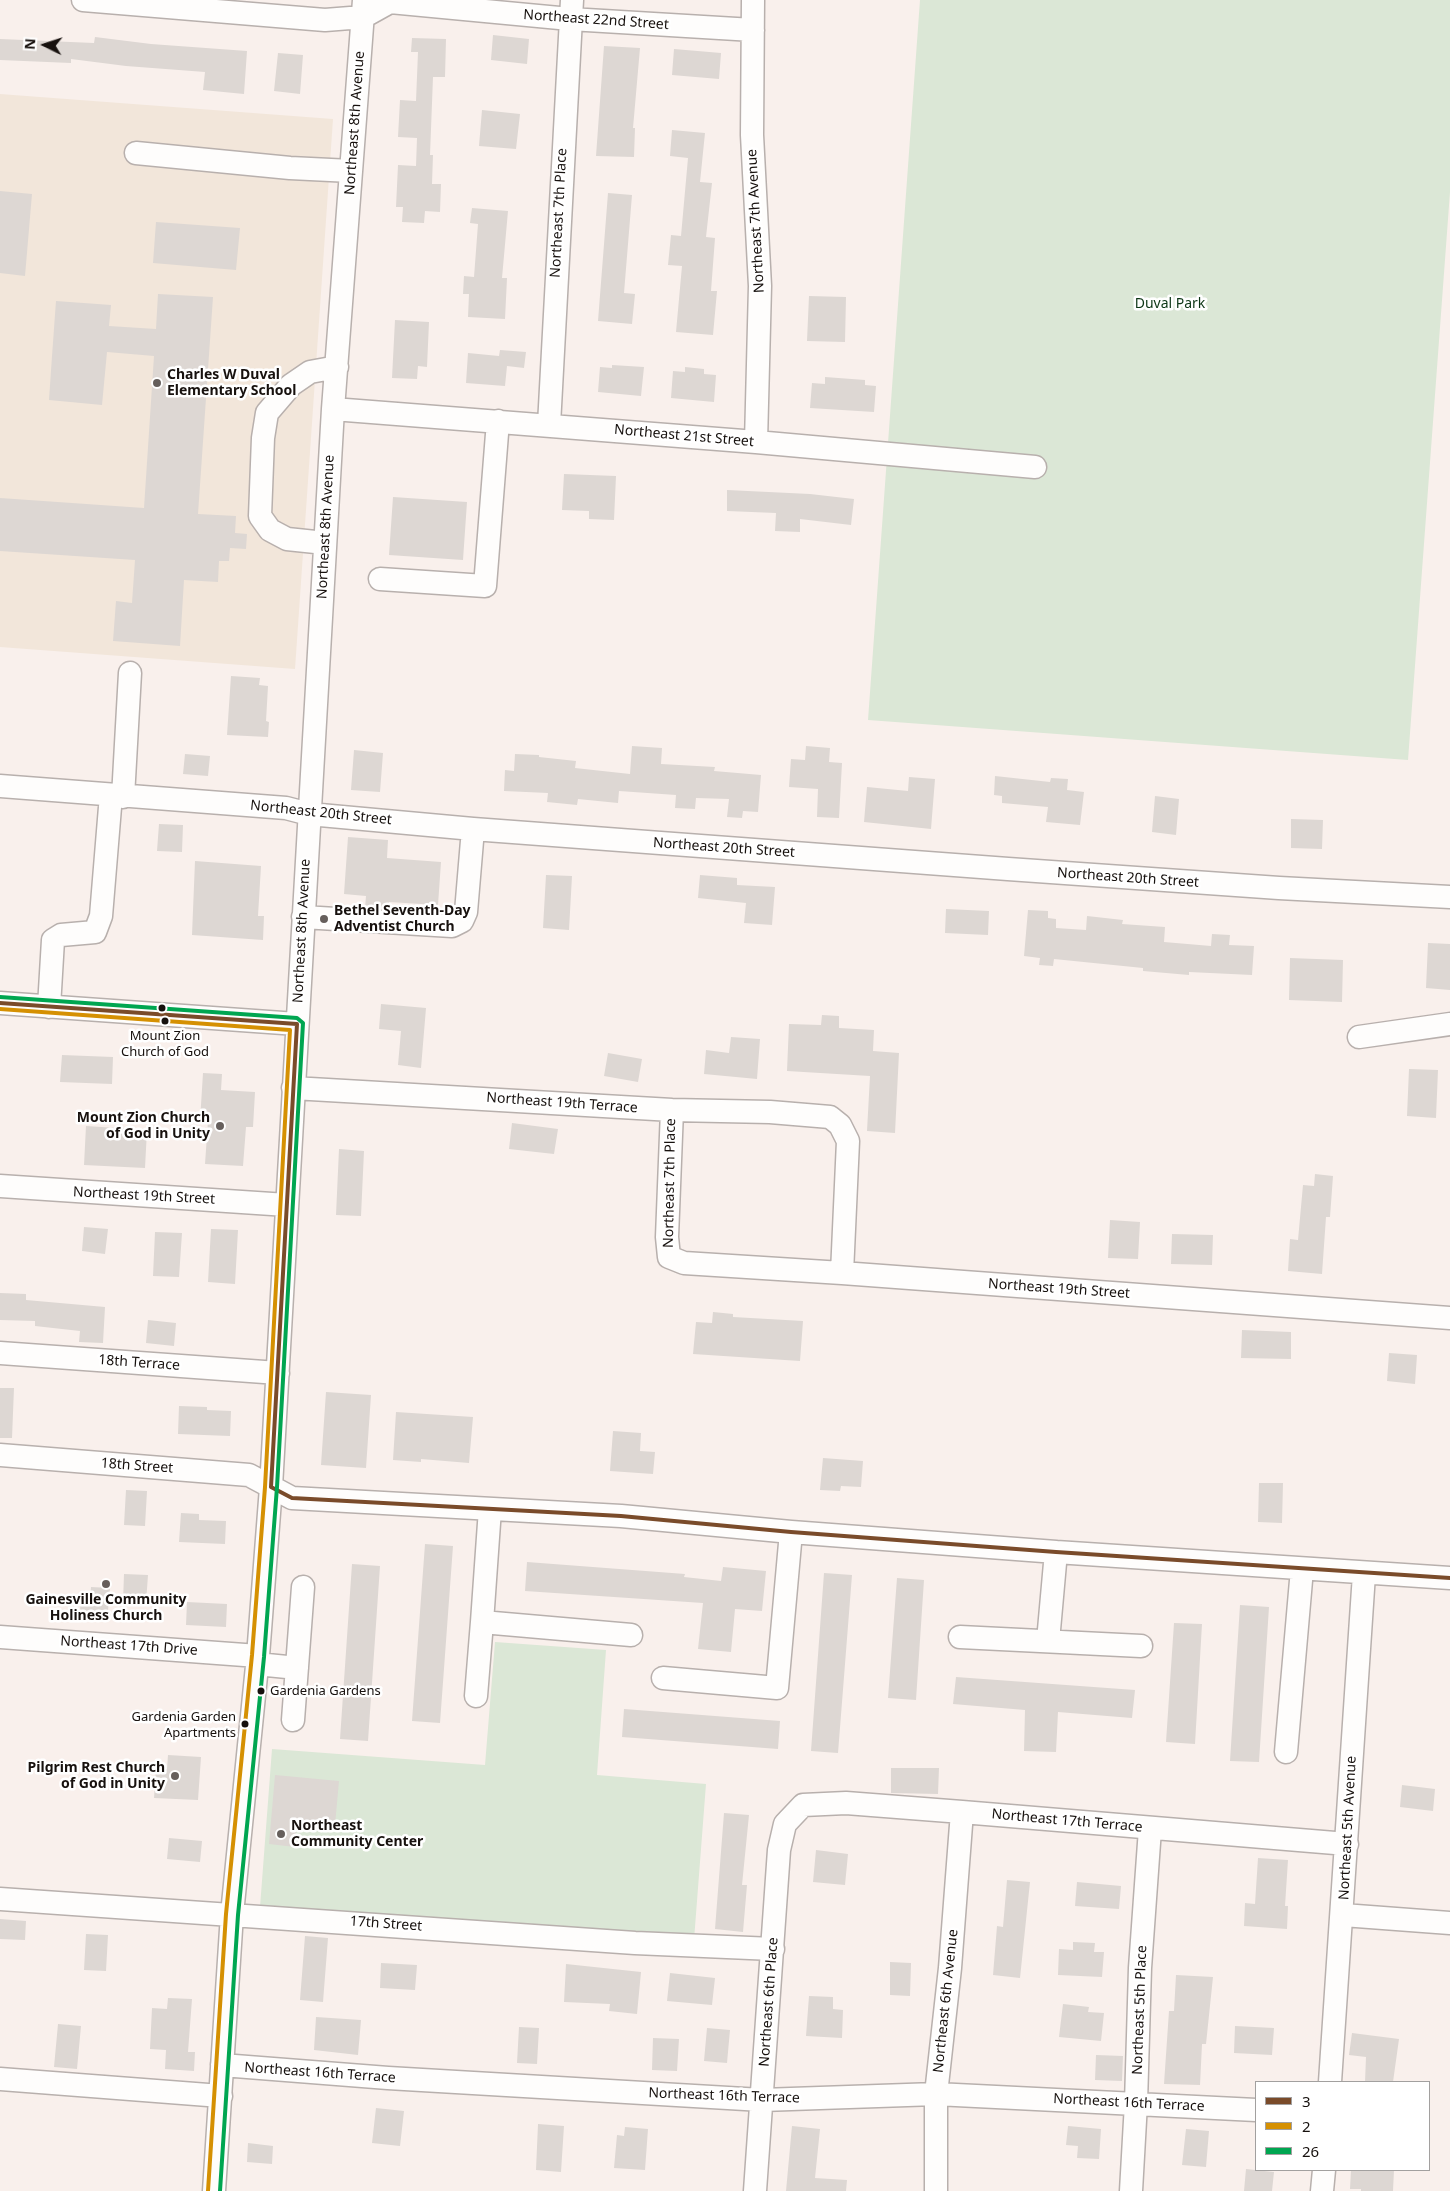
<!DOCTYPE html>
<html>
<head>
<meta charset="utf-8">
<style>
  body { margin:0 }
  #map { position:relative; width:1450px; height:2191px; overflow:hidden; background:#f9f0ec; font-family:"Noto Sans",sans-serif }
  canvas { display:block }
  .legend { position:absolute; left:1255px; top:2081px; width:175px; height:90px; box-sizing:border-box; background:#fff; border:1px solid #a2a09f; margin:0; padding:6px 9px; list-style:none; font-size:15px; color:#17110e }
  .legend li { display:flex; align-items:center; gap:10px; height:25px }
  .legend b { width:25px; border:1px solid #a2a09f }
  .north { position:absolute; left:20px; top:20px; width:50px; height:50px; -webkit-text-stroke:4px #fff; paint-order:stroke; rotate:274deg; font-size:14px; font-weight:700; line-height:20px; text-align:center; color:#17110e }
  .north::after { content:''; display:block; margin:auto; width:18px; height:22px; background:#17110e; clip-path:polygon(50% 0,100% 100%,50% 72%,0 100%) }
</style>
</head>
<body>
<div id="map">
<canvas width="1450" height="2191"></canvas>
<ul class="legend">
<li><b style="height:6px;background:#7a4b2a"></b>3</li>
<li><b style="height:6px;background:#d59002"></b>2</li>
<li><b style="height:6px;background:#00a651"></b>26</li>
</ul>
<div class="north">N</div>
</div>
<script>
const g = document.querySelector('canvas').getContext('2d');
g.lineJoin = 'round';
function fillPath(path, color) { g.fillStyle = color; g.fill(path, 'evenodd'); }
function stroke(path, color, width, dash) { g.strokeStyle = color; g.lineWidth = width; g.lineCap = dash ? 'butt' : 'round'; g.setLineDash(dash || []); g.stroke(path); }
function write(font, color, halo, rows, align = 'center') {
  g.font = font + ' "Noto Sans",sans-serif'; g.lineWidth = 5; g.setLineDash([]); g.textBaseline = 'middle'; g.strokeStyle = halo; g.fillStyle = color; for (const [text, x, y, turn = 0] of rows) {
    g.save(); g.translate(x, y); g.rotate((+turn || 0) * Math.PI / 180); g.textAlign = isNaN(turn) ? turn : align; if (halo) g.strokeText(text, 0, 0); g.fillText(text, 0, 0); g.restore();
  }
}
fillPath(new Path2D(`
  M0,94L333,119L295,669L0,647Z`), '#f2e6da');
fillPath(new Path2D(`
  M920,0H1450V192L1408,760L868,720Z
  M495,1642L606,1650L597,1775L706,1784L694,1940L260,1907L272,1749L485,1765Z`), '#dbe7d6');
fillPath(new Path2D(`
  M493,35L529,39L527,64L491,60Z
  M95,37L151,44L247,51L244,94L203,90L205,72L126,66L71,59V63L0,60V39L94,43Z
  M412,38L446,39L445,77H433L430,155H433L432,184H441L440,212L425,211L424,223L402,222L403,207H396L398,165L416,166L417,138L398,137L400,100L416,101L418,52H411Z
  M604,46L640,48L633,128H635L634,157L596,156Z
  M674,49L721,53L719,79L672,75Z
  M278,53L303,55L300,94L274,91Z
  M482,110L520,114L516,149L479,146Z
  M672,130L705,133L700,182L712,183L706,237L715,238L711,291H717L713,335L676,332L682,266L668,265L671,235L681,236L688,158L670,156Z
  M0,191L32,194L25,276L0,273Z
  M608,193L632,195L624,293L635,294L632,324L598,321Z
  M472,208L508,211L502,278H507L505,319L468,317L469,294H463L464,276L474,277L478,224L470,223Z
  M156,222L240,228L236,270L153,263Z
  M158,294L213,297L198,514L236,516L235,533L247,534L246,549L230,548L229,561H219L218,582L184,580L180,646L113,641L116,601L132,603L135,560L0,551V498L144,508L154,356L107,352L102,405L49,400L52,356L56,301L111,305L109,326L156,329Z
  M809,296L846,297L845,342L807,341Z
  M395,320L429,322L427,367L418,366L417,379L392,378Z
  M500,350L526,352L524,368L507,366L505,386L466,383L468,353L499,356Z
  M612,365L644,367L641,396L598,392L600,367L612,368Z
  M685,367L704,369V374L716,375L714,402L671,398L673,371L685,372Z
  M825,377L865,380V385L876,386L874,412L810,408L812,383L825,384Z
  M564,474L616,476L614,520L589,519V511L562,510Z
  M727,490L810,494L854,499L851,525L800,519V532L775,531L776,513L727,511Z
  M393,497L467,502L463,560L389,555Z
  M231,676L260,678L259,685L268,686L266,721L269,722L268,737L227,735Z
  M632,746L662,748L661,764L715,767L714,771L761,775L758,812L743,811L742,818L727,817L729,799L696,798L695,809L675,808L676,795L619,791L618,803L578,799L577,805L547,802L548,793L504,791L505,770L514,771L515,754L539,755V757L576,761L575,768L630,774Z
  M806,746L830,748L829,762L842,763L839,818L817,817L818,789L789,787L791,759L805,760Z
  M354,750L383,753L380,792L351,790Z
  M185,754L210,756L208,776L183,774Z
  M995,776L1050,782L1051,778L1068,779L1067,790L1084,792L1080,825L1046,822L1048,807L1002,803V796L994,795Z
  M909,777L935,779L931,829L864,822L867,787L908,791Z
  M1155,796L1179,799L1176,835L1152,832Z
  M1291,819L1323,820L1322,849L1291,848Z
  M159,824L183,825L182,852L157,851Z
  M348,837L388,840L387,858L441,862L438,905L389,902V909L365,908L366,896L344,894Z
  M195,861L261,866L258,916H264L263,940L192,935Z
  M546,875L572,876L569,930L543,928Z
  M700,875L737,878V885L775,887L772,925L744,923L746,903L698,898Z
  M946,909L989,911L988,935L945,933Z
  M1028,910L1048,911V918L1056,919V928L1086,930L1087,916L1123,920L1122,924L1165,927L1164,942L1211,946L1212,934L1230,935L1229,945L1254,946L1252,975L1189,972V975L1143,971V968L1054,959L1053,966L1039,965L1040,958L1024,956Z
  M1428,943L1450,944V990L1426,988Z
  M1290,958L1343,960L1342,1002L1289,1000Z
  M381,1004L426,1008L421,1068L398,1065L401,1031L379,1029Z
  M822,1015L839,1016V1028L874,1030L873,1051L899,1053L895,1133L867,1131L870,1076L787,1071L789,1024L821,1025Z
  M731,1037L760,1039L757,1079L704,1074L706,1050L729,1053Z
  M608,1053L642,1059L638,1082L604,1076Z
  M62,1055L113,1057L112,1084L60,1082Z
  M1409,1069L1438,1070L1436,1118L1407,1116Z
  M203,1073L222,1074L221,1090L255,1092L253,1127H246L243,1166L205,1164L208,1121H200Z
  M512,1123L558,1129L554,1154L509,1149Z
  M86,1126L147,1130L145,1168L84,1165Z
  M339,1149L364,1151L361,1216L336,1215Z
  M1315,1174L1333,1176L1330,1217H1326L1322,1274L1288,1271L1290,1239L1298,1240L1303,1185L1314,1186Z
  M1110,1220L1140,1222L1138,1259L1108,1258Z
  M84,1227L108,1229L105,1254L82,1251Z
  M211,1229L238,1230L235,1284L208,1282Z
  M155,1232L182,1233L179,1277L153,1276Z
  M1172,1234L1213,1235L1212,1265L1171,1264Z
  M0,1293L26,1294V1300L105,1307L103,1343L79,1342L80,1331L35,1326V1321L0,1320Z
  M713,1312L733,1314V1317L803,1321L800,1361L693,1354L696,1322L712,1323Z
  M148,1320L176,1323L174,1346L146,1343Z
  M1242,1330L1291,1332V1359L1241,1358Z
  M1389,1353L1417,1355L1415,1384L1387,1381Z
  M0,1388H14L12,1438H0Z
  M326,1392L371,1395L366,1468L321,1465Z
  M179,1406L207,1407V1410L231,1411L230,1436L178,1434Z
  M396,1412L473,1417L469,1463L421,1459V1462L393,1460Z
  M613,1431L641,1433L640,1451L655,1452L653,1474L610,1471Z
  M823,1458L863,1461L861,1487L841,1486L840,1491L820,1490Z
  M1259,1483H1283L1282,1523L1258,1522Z
  M126,1490L147,1491L145,1526L124,1525Z
  M181,1513L199,1514V1520L226,1521L225,1544L179,1542Z
  M425,1544L453,1546L440,1723L412,1721Z
  M527,1562L685,1574L684,1577L721,1581L723,1567L766,1571L762,1611L735,1609L731,1652L698,1649L703,1603L525,1591Z
  M352,1564L380,1566L368,1741L340,1739Z
  M824,1573L852,1575L838,1753L811,1751Z
  M124,1574L148,1575L146,1603L123,1602Z
  M897,1578L924,1580L916,1700L888,1698Z
  M91,1587L110,1588L107,1622L79,1619L81,1600L90,1601Z
  M187,1602L227,1604L226,1627L186,1625Z
  M1240,1605L1269,1607L1259,1762L1230,1761Z
  M1174,1623L1202,1624L1195,1744L1166,1742Z
  M956,1677L1135,1690L1132,1718L1058,1712L1056,1752L1024,1751L1025,1710L953,1704Z
  M624,1709L780,1721L778,1749L622,1737Z
  M168,1755L201,1757L198,1800L154,1798L156,1769H167Z
  M891,1768H939L938,1794L891,1793Z
  M275,1775L339,1781L335,1825L297,1821L295,1847L269,1844Z
  M1402,1785L1435,1789L1433,1811L1400,1807Z
  M724,1813L749,1815L742,1885H747L743,1932L715,1929Z
  M169,1838L202,1841L200,1862L167,1859Z
  M816,1850L848,1854L845,1885L813,1882Z
  M1258,1858L1288,1860L1285,1906H1288L1287,1929L1244,1926L1245,1903L1255,1904Z
  M1007,1880L1030,1882L1020,1978L993,1975L997,1926L1003,1927Z
  M1077,1882L1121,1886L1119,1909L1075,1906Z
  M0,1919L26,1921L25,1940L0,1939Z
  M86,1934L108,1935L106,1971L84,1970Z
  M305,1936L328,1938L323,2002L300,2000Z
  M1073,1942L1095,1943L1094,1952H1104L1102,1977L1058,1975L1059,1949L1073,1950Z
  M890,1962L911,1963L910,1996L890,1995Z
  M381,1963L417,1965L415,1990L380,1988Z
  M566,1964L641,1972L637,2014L609,2011L610,2004L564,2002Z
  M670,1973L715,1978L712,2005L667,2001Z
  M1176,1975L1213,1977L1206,2044H1202L1200,2085L1164,2084L1169,2011H1174Z
  M809,1996L833,1997V2009L843,2010L842,2038L806,2036Z
  M168,1998L192,1999L188,2052H195L194,2071L165,2069L166,2050L150,2049L152,2008L167,2009Z
  M1063,2004L1089,2007L1088,2012L1104,2013L1101,2041L1059,2037Z
  M316,2017L361,2020L358,2055L314,2050Z
  M58,2024L81,2026L77,2069L54,2067Z
  M1235,2026L1274,2028L1272,2055L1234,2053Z
  M519,2027L539,2028L537,2064L517,2063Z
  M707,2028L730,2030L727,2063L704,2061Z
  M1352,2033L1399,2039L1393,2082H1365L1366,2057L1349,2055Z
  M653,2038L679,2039L677,2071L652,2070Z
  M1096,2055L1123,2056L1122,2081L1095,2080Z
  M376,2108L404,2111L400,2146L372,2143Z
  M538,2124L564,2126L561,2172L536,2170Z
  M792,2126L820,2129L815,2178L847,2180L846,2191H786Z
  M1068,2126L1101,2129L1099,2159L1077,2158L1078,2146L1066,2145Z
  M625,2127L648,2129L645,2170L614,2168L617,2135L624,2136Z
  M1186,2129L1209,2131L1206,2167L1182,2165Z
  M248,2143L273,2146L272,2164L247,2162Z
  M1246,2169L1274,2172L1272,2191H1244Z
  M1351,2170H1394L1393,2191H1361V2189H1350Z`), '#ddd7d3');
const minor = new Path2D(`
  M83,0L325,20L363,17L390,2L570,19L753,30
  M753,0L752,135L760,286L756,442
  M136,153L290,168L351,171
  M333,409L756,442L1035,467
  M549,425L572,0
  M325,543L287,539L270,530L260,516L263,438L267,413L291,385L310,372L337,367
  M380,579L485,586L498,421
  M0,786L286,808L309,814L473,829L1008,869L1279,888L1450,897
  M123,797L130,673
  M303,917L452,926L462,921L466,912L473,829
  M0,1003L297,1024
  M49,1007L53,940L61,935L95,932L101,916L111,795
  M1359,1037L1450,1024
  M293,1088L672,1110L770,1112L830,1117L840,1125L848,1141L842,1273
  M672,1110L667,1237L669,1257L684,1263L842,1273L1450,1318
  M0,1186L287,1205
  M0,1353L278,1373
  M0,1455L249,1475L292,1498L621,1516L791,1532L1056,1552L1450,1578
  M490,1509L482,1622L631,1635
  M0,1637L258,1656
  M960,1637L1141,1646
  M1048,1641L1056,1552
  M257,1664L297,1668
  M663,1678L777,1688L791,1532
  M476,1696L482,1622
  M293,1720L303,1587
  M1286,1752L1302,1569
  M0,1899L635,1943L773,1949
  M1343,1915L1450,1923
  M222,2065L388,2078L762,2100L936,2094L1256,2110
  M0,2079L221,2096
  M1330,2082L1364,1574
  M214,2191L232,1914L258,1656L271,1487L333,409L364,0
  M755,2191L779,1850L785,1824L803,1805L846,1803L962,1812L1347,1844
  M936,2191V2094L950,1968L962,1812
  M1131,2191L1136,2103L1140,1968L1150,1829
  M1322,2191L1324,2170`);
stroke(minor, '#b8b0ad', 25);
stroke(minor, '#fefdfc', 22);
stroke(new Path2D(`
  M0,1003L297,1024L271,1487L292,1498L621,1516L791,1532L1056,1552L1450,1578`), '#7a4b2a', 4);
stroke(new Path2D(`
  M0,1009L290,1030L265,1487L252,1655L226,1914L208,2191`), '#d59002', 4);
stroke(new Path2D(`
  M0,997L297,1018L303,1023L277,1487L264,1657L238,1915L220,2191`), '#00a651', 4);
for (const [x, y, r, color] of [
  [157,383,5,"#665f5c"],
  [324,919,5,"#665f5c"],
  [162,1008,4.5,"#17110e"],
  [165,1021,4.5,"#17110e"],
  [220,1126,5,"#665f5c"],
  [106,1584,5,"#665f5c"],
  [261,1691,4.5,"#17110e"],
  [245,1724,4.5,"#17110e"],
  [175,1776,5,"#665f5c"],
  [281,1834,5,"#665f5c"]
]) { const dot = new Path2D(); dot.arc(x, y, r, 0, 2 * Math.PI); g.fillStyle = color; g.fill(dot); stroke(dot, '#fff', 2); }
write('13px', '#17110e', '#fff', [
  ["Mount Zion",165,1036],
  ["Church of God",165,1052],
  ["Gardenia Gardens",270,1691,"left"],
  ["Gardenia Garden",236,1717,"right"],
  ["Apartments",236,1733,"right"]
]);
write('14px', '#17110e', '#fff', [
  ["Northeast 22nd Street",596,20,4],
  ["Northeast 8th Avenue",355,123,-86],
  ["Northeast 7th Place",559,213,-87],
  ["Northeast 7th Avenue",756,221,-93],
  ["Northeast 21st Street",684,436,5],
  ["Northeast 8th Avenue",326,527,-87],
  ["Northeast 20th Street",321,813,6],
  ["Northeast 20th Street",724,848,4],
  ["Northeast 20th Street",1128,878,4],
  ["Northeast 8th Avenue",302,931,-87],
  ["Northeast 19th Terrace",562,1103,4],
  ["Northeast 7th Place",670,1183,-89],
  ["Northeast 19th Street",144,1196,3],
  ["Northeast 19th Street",1059,1289,4],
  ["18th Terrace",139,1363,4],
  ["18th Street",137,1466,4],
  ["Northeast 17th Drive",129,1646,4],
  ["Northeast 17th Terrace",1067,1821,5],
  ["Northeast 5th Avenue",1348,1828,-87],
  ["17th Street",386,1924,4],
  ["Northeast 6th Avenue",946,2001,-84],
  ["Northeast 6th Place",769,2002,-86],
  ["Northeast 5th Place",1140,2010,-88],
  ["Northeast 16th Terrace",320,2073,4],
  ["Northeast 16th Terrace",724,2096,2],
  ["Northeast 16th Terrace",1129,2103,3]
]);
write('14px', '#0c3615', '#fff', [
  ["Duval Park",1170,304]
]);
write('bold 14px', '#17110e', '#fff', [
  ["Charles W Duval",167,375],
  ["Elementary School",167,391],
  ["Bethel Seventh-Day",334,911],
  ["Adventist Church",334,927],
  ["Mount Zion Church",210,1118,"right"],
  ["of God in Unity",210,1134,"right"],
  ["Gainesville Community",106,1600,"center"],
  ["Holiness Church",106,1616,"center"],
  ["Pilgrim Rest Church",165,1768,"right"],
  ["of God in Unity",165,1784,"right"],
  ["Northeast",291,1826],
  ["Community Center",291,1842]
], 'left');
</script>
</body>
</html>
